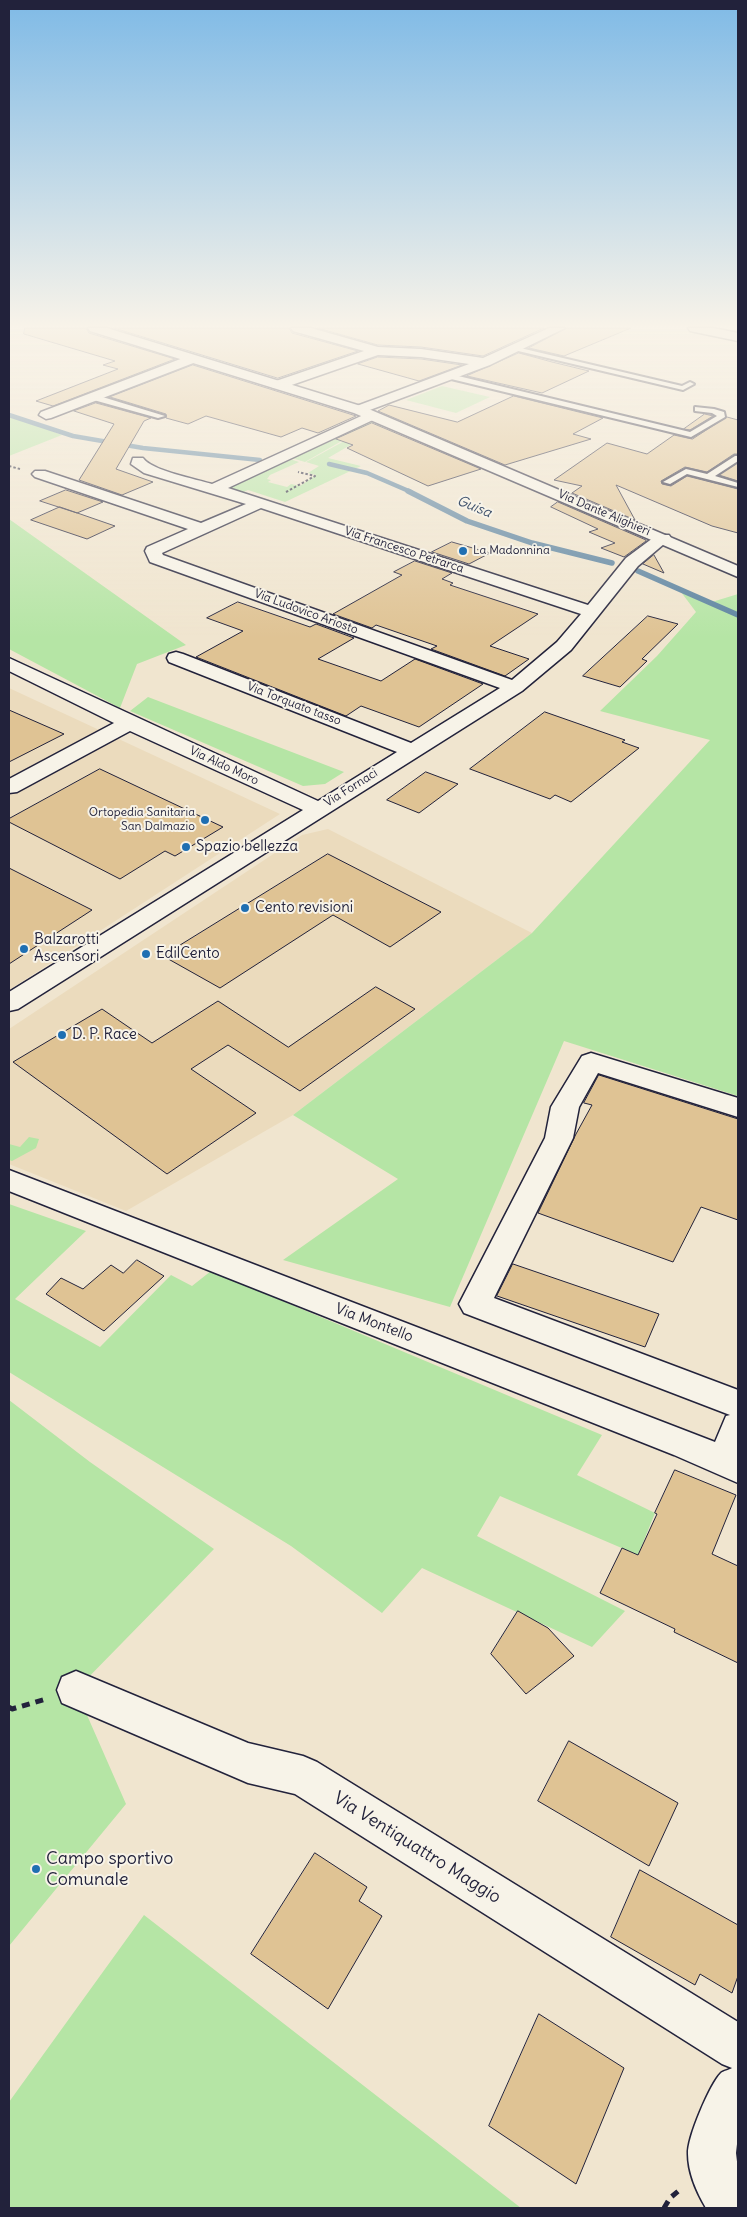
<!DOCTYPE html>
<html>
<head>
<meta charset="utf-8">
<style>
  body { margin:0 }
  #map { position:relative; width:747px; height:2217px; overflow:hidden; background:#f0e5cf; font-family:Delius,sans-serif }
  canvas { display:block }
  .frame { position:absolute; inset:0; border:10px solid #22223b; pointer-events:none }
</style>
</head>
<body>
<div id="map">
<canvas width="747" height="2217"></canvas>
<div class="frame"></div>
</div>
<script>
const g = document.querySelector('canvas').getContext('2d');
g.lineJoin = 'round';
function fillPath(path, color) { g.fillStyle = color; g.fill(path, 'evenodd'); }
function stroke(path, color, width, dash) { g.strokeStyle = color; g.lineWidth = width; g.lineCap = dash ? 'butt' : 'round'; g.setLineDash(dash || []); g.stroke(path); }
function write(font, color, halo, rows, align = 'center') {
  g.font = font + ' Delius,sans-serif'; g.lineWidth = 4; g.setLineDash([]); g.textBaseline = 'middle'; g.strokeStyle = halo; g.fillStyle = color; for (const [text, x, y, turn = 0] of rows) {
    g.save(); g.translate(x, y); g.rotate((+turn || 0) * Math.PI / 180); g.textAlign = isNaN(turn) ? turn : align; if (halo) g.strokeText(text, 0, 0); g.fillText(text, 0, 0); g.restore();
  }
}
fillPath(new Path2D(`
  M9,688L280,814L9,990Z
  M328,829L532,933L293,1115L126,1211L9,1164V1029L302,835Z`), '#ebdbbd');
fillPath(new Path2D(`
  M442,386L490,397L456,413L406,400Z
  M9,414L62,435L9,456Z
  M368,420L375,422L305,462L288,457Z
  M377,423L385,425L328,458L361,466L285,502L248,490L241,493L229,487L287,458L299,462L270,475L267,479L271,480L268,482L287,487L291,484L300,486L316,475L308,473L319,466L306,462Z
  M9,519L186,645L137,664L120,708L9,649Z
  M678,588L712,602L738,594V1096L564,1041L450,1307L283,1260L398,1179L293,1115L532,933L710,740L600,711L657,656L696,612Z
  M148,697L344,772L325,784L303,786L130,711Z
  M29,1137L39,1139L36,1148L12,1161L9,1160V1144L20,1147Z
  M9,1204L86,1231L15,1299L100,1347L171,1275L192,1286L211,1271L602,1435L577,1475L655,1513L638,1555L500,1496L477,1536L625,1611L592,1647L422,1568L382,1613L291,1546L9,1372Z
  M9,1400L90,1462L214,1549L76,1690L126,1804L9,1946Z
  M144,1915L521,2208H9V2102Z`), '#b5e5a5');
stroke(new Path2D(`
  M9,415L73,436L143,448L260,460
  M329,464L367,473L411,492`), '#5c83a0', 4.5);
stroke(new Path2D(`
  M408,491L467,521L532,543L612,563
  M638,571L738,615`), '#5c83a0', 5.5);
const building = new Path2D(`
  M25,328H86L89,333L175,359L53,406L36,401L118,369L103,365L115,361L24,334Z
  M114,328H289L292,333L358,351L278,378Z
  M318,328H544L483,356L421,347L378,345Z
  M567,328H631L564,356L529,348Z
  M519,353L552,362L589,371L542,393L467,376Z
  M378,357L421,359L462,365L419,381L358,364Z
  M193,365L353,415L356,416L318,433L302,428L281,437L206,416L188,424L166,418V414L110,397Z
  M514,396L603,418L573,434L591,439L505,465L378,411L389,405L457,422Z
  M96,403L151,418L144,421L116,469L153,482L122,495L79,480L114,424L74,411Z
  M705,414L713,416L690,430L684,429Z
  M727,417L738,420V454H734L707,472L685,467L661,481L662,484L671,486L687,476L738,489V533L712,526L616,485L635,520L572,493L582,486L554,480L607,443L647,454L674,435L692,439Z
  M372,423L481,469L428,486L347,448L353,445L336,439Z
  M738,463V481L719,475Z
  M66,490L103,502L77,513L40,501Z
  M558,502L646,540V541L624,557L601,548L615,543L589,532L598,529L551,507Z
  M60,507L115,526L87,539L31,520Z
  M452,542L490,553L469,564L432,552Z
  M654,555L664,573L643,564Z
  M415,561L452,573L442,579L453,583L450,585L538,614L490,646L529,659L505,676L431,649L437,646L376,625L372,628L333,614L402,575L394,572Z
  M238,602L310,627L316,624L354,638L318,659L381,681L415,659L483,684L419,727L361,706L346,716L196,657L243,631L207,618Z
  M648,616L678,624L642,659L647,661L620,687L583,676Z
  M9,710L64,734L9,762Z
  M545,712L625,740L622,742L639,748L571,802L555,795L550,799L470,769Z
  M100,769L223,827L175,856L165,851L120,879L9,822V819Z
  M426,772L458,784L419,813L387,800Z
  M328,854L441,912L390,947L333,915L220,988L163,956Z
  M9,868L92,910L9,964Z
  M376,987L415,1009L300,1091L228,1045L191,1069L256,1113L167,1174L13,1062L102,1009L152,1043L218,1001L288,1047Z
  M599,1075L738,1119V1220L701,1207L673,1262L538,1213L576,1134L592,1105L584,1103Z
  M137,1260L164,1276L104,1331L46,1294L61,1278L83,1289L111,1265L123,1273Z
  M513,1264L659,1314L645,1347L497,1296Z
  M675,1470L736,1495L712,1554L738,1566V1663L674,1632L675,1629L600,1593L622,1548L638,1555L657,1514L655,1513Z
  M518,1611L548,1628L574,1656L526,1694L491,1654Z
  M569,1741L678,1803L649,1866L538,1801Z
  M315,1853L367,1887L359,1901L382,1916L328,2009L251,1954Z
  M640,1870L738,1925V1976L732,1993L700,1974L695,1985L611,1937Z
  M539,2014L624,2068L576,2184L489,2126Z`);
fillPath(building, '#dfc394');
stroke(building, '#22223b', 1);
const service = new Path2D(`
  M516,347L682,386L690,382L694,384L683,390L514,350V348Z
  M450,374L690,432L717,416L712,413L695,411V407L714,409L724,412L725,417L691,437L447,378V374Z
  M90,395H96L165,416L158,418L90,399Z
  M735,456H738V461L715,476L738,483V487L687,474L670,484L663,482L686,469L707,474Z`);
const minor = new Path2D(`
  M291,328H311L378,347L421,349L483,358L549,328H565L490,365L359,414L352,410L354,407L469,364L421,357L378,355L283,388H273L271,385L273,382L364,351L293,331Z
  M688,328H713L738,333V341L690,331Z
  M191,355L197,359L196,362L51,418L46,419L39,415L41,412Z
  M370,412L375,413L377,416L375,419L228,488L588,605L626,558L657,535H669L671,538L638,566L571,650L522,691L18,1009L9,1011V992L303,810L130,731L17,792L9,793V779L114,723L9,671V658L318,801L397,752L169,662L167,658L169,654L176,652L183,654L411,743L500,688L150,562L145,551L147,547L188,529L35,477L32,474L35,471H45L201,523L246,504L144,473L131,464L133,458H143C152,471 196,479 212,484ZM261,508L581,614L557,642L512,680L163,555L162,553Z
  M591,1053L738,1098V1117L598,1073L579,1107L573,1138L494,1298L738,1390V1483L674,1455L9,1191V1170L715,1442L726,1416L730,1415L464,1313L459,1304L545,1138L551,1107L582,1056Z
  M76,1671L248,1743L303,1756L317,1762L738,2022V2135L736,2153L738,2170V2208H706C697,2193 688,2172 688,2154C687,2138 710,2084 721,2073C723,2071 729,2070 732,2068L722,2064L295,1794L248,1783L62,1703L57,1690L62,1677Z`);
const tertiary = new Path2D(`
  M88,328H107L364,407L738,566V577L354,413L90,331Z`);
stroke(service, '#22223b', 4);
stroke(minor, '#22223b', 3);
stroke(tertiary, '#22223b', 3);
stroke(new Path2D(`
  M9,466L20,469
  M286,492L315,476L298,472`), '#22223b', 2, [2.5, 2]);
stroke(new Path2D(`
  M9,1707L12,1709L46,1699
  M664,2208L670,2198L682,2188`), '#22223b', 5, [8, 6]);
fillPath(service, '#f7f3e8');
fillPath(minor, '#f7f3e8');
fillPath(tertiary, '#f7f3e8');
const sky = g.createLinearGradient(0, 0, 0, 638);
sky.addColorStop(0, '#7fbae6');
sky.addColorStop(0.51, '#f8f3e9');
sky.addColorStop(1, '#f8f3e900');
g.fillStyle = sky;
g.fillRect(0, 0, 747, 638);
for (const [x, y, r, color] of [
  [463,551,5,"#1f6fb2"],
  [205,820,5,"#1f6fb2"],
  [186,847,5,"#1f6fb2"],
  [245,908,5,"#1f6fb2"],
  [24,949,5,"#1f6fb2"],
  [146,954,5,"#1f6fb2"],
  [62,1035,5,"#1f6fb2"],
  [36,1869,5,"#1f6fb2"]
]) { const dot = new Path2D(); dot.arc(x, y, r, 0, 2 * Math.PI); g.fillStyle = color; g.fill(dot); stroke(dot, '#f7f3e8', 2); }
write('12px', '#22223b', '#f7f3e8', [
  ["Via Dante Alighieri",604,513,23],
  ["Via Francesco Petrarca",404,550,18],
  ["Via Ludovico Ariosto",306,612,20],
  ["Via Torquato tasso",294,704,21],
  ["Via Aldo Moro",224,766,25],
  ["Via Fornaci",351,788,-32]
]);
write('12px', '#22223b', '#f7f3e8', [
  ["La Madonnina",473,551],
  ["Ortopedia Sanitaria",195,813,"right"],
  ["San Dalmazio",195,827,"right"]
], 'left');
write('italic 14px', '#3f526d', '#f7f3e8', [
  ["Guisa",474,507,22]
]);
write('15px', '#22223b', '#f7f3e8', [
  ["Spazio bellezza",196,847],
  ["Cento revisioni",255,908],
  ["Balzarotti",34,940],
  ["Ascensori",34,957],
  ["EdilCento",156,954],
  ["D. P. Race",72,1035]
], 'left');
write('15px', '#22223b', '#f7f3e8', [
  ["Via Montello",374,1323,21]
]);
write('18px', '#22223b', '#f7f3e8', [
  ["Via Ventiquattro Maggio",417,1848,32]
]);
write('18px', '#22223b', '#f7f3e8', [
  ["Campo sportivo",46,1859],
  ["Comunale",46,1880]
], 'left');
</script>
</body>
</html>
